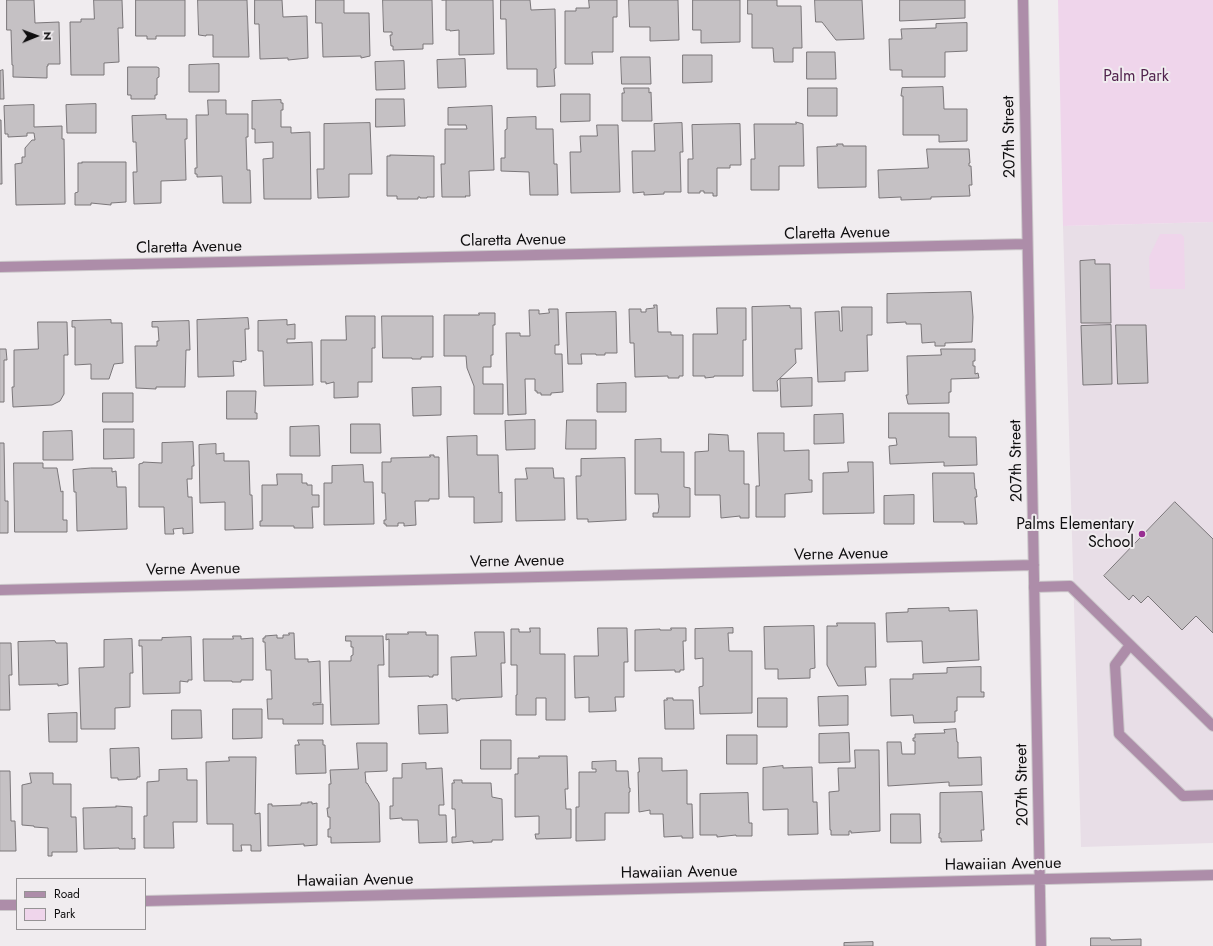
<!DOCTYPE html>
<html>
<head>
<meta charset="utf-8">
<style>
  body { margin:0 }
  #map { position:relative; width:1213px; height:946px; overflow:hidden; background:#f0ecef; font-family:Jost,sans-serif }
  canvas { display:block }
  .legend { position:absolute; left:16px; top:878px; width:130px; height:52px; box-sizing:border-box; background:#f0ecef; border:1px solid #969395; margin:0; padding:5px 7px; list-style:none; font-size:12px; color:#0f0e0f }
  .legend li { display:flex; align-items:center; gap:8px; height:20px }
  .legend b { width:20px; border:1px solid #969395 }
  .north { position:absolute; left:16px; top:16px; width:40px; height:40px; -webkit-text-stroke:3px #f0ecef; paint-order:stroke; rotate:89deg; font-size:11px; font-weight:700; line-height:16px; text-align:center; color:#0f0e0f }
  .north::after { content:''; display:block; margin:auto; width:14px; height:18px; background:#0f0e0f; clip-path:polygon(50% 0,100% 100%,50% 72%,0 100%) }
</style>
</head>
<body>
<div id="map">
<canvas width="1213" height="946"></canvas>
<ul class="legend">
<li><b style="height:5px;background:#ad8da9"></b>Road</li>
<li><b style="height:11px;background:#efd5eb"></b>Park</li>
</ul>
<div class="north">N</div>
</div>
<script>
const g = document.querySelector('canvas').getContext('2d');
g.lineJoin = 'round';
function fillPath(path, color) { g.fillStyle = color; g.fill(path, 'evenodd'); }
function stroke(path, color, width, dash) { g.strokeStyle = color; g.lineWidth = width; g.lineCap = dash ? 'butt' : 'round'; g.setLineDash(dash || []); g.stroke(path); }
function write(font, color, halo, rows, align = 'center') {
  g.font = font + ' Jost,sans-serif'; g.lineWidth = 4; g.setLineDash([]); g.textBaseline = 'middle'; g.strokeStyle = halo; g.fillStyle = color; for (const [text, x, y, turn = 0] of rows) {
    g.save(); g.translate(x, y); g.rotate((+turn || 0) * Math.PI / 180); g.textAlign = isNaN(turn) ? turn : align; if (halo) g.strokeText(text, 0, 0); g.fillText(text, 0, 0); g.restore();
  }
}
fillPath(new Path2D(`
  M1213,222V843L1081,847L1063,226Z`), '#e8dee7');
fillPath(new Path2D(`
  M1058,0H1213V222L1063,226Z
  M1160,234H1181L1184,237L1185,289H1150L1149,257Z`), '#efd5eb');
const building = new Path2D(`
  M7,0H34L35,23L59,22L60,64H48V66H47V78L13,77V65H12L11,30H7Z
  M94,0H122L123,28H118L119,62L104,63V75H71L70,22H81V19H94Z
  M136,0H185V36H156V39H147V36H136Z
  M198,0H247L249,57H213V35H206V36L199,35Z
  M255,0H282L283,17L307,16L308,58L288,60V58L260,59L259,24H255Z
  M316,0H344V13H369L370,56L361,58V56L323,57L322,23H316Z
  M383,0H432L433,44H423V49L393,50V46H391L390,35H392V32H384Z
  M442,0H493L494,54L459,55V30L450,31V30H446V0Z
  M501,0H530L531,10L555,9L556,68L554,69L555,86L537,87V69H507L506,19H501Z
  M589,0H617V17H613V52H592L593,64H565V11H576V8H589Z
  M629,0H678L679,40L650,41V27H630Z
  M693,0H740V42L701,43V30H693Z
  M748,0H777V6H801L802,48H793V62H774L773,48H752V14H748Z
  M815,0H862L864,39L836,40L822,22H816Z
  M900,0H965V18L900,21Z
  M967,23V51L945,52V77H902V70H890L889,39H902L901,29L936,28V24Z
  M807,52H835L836,79H807Z
  M683,55H712V82L683,83Z
  M621,57H650L651,84H622Z
  M465,59L466,87L438,88L437,60Z
  M404,61L405,89L376,90L375,62Z
  M219,64V92H189V65Z
  M128,67H157L159,68V77L157,78V95H155V99H131V95H128Z
  M3,70L4,99H0V71Z
  M943,87L944,109H967V141L939,142V135H903V96H901L902,88Z
  M624,88H649V93L651,92L652,121H622V93H624Z
  M808,88H837V116H808Z
  M561,94H590V121L561,122Z
  M376,99H404L405,126L376,127Z
  M208,100H226V114H248V137H246L247,170H250L251,203H223L222,176L197,177V174H195V168H197L196,115H208Z
  M281,100V103H283V110H281V127H291V133L310,132L311,199H264L263,159L273,158V142L255,143V129H252V101Z
  M96,104V133H67L66,105Z
  M34,105V127L62,126V139H64L65,204L16,205L15,164L22,163V157H25V148L32,140H35L34,133H27V136L8,137V134H5L4,106Z
  M492,106L494,170L469,171L470,196H465L466,197H442L441,164H445V129H467L466,125H448V108Z
  M166,115V119H187V139H185L186,180L161,181V203L134,204L133,172H137L136,142H133L132,116Z
  M536,117V129H553L554,164H557L558,195H530L529,172L501,171V158H505V130L507,129V118Z
  M0,120H1L2,184H0Z
  M796,122L803,124L804,166H779V190H751V159H755L754,124H796Z
  M370,123L372,174H349V197L318,198L317,169H324V124Z
  M682,123L683,152H680L681,192H664V194L644,195V192L633,193L632,151H655L654,124Z
  M740,124L741,165H730V168H717V196H713V193H704V191H700V193H688V159H693L692,125Z
  M597,125H618L620,192L571,193L570,152H581L580,136H597Z
  M837,144H843V146H866V187L818,188L817,147L837,146Z
  M927,149H969L970,163H969V166H971L972,185H969L970,196L931,197V199L901,200V197L879,198L878,170L928,168Z
  M390,155L434,156V197H427V198H420V197H418V199H397V196H387V156H390Z
  M82,162H126V202L111,203V205L91,203V205H75V193L78,192V163H82Z
  M1095,260V264H1110L1111,323H1081L1080,261Z
  M971,292L973,317L972,342L945,343V346H935V342L922,343L921,324H906V322L887,323V294Z
  M654,305H657L658,332H671V335H683V376H679V378H668V376L635,377L634,343H630L629,309H641V312H646V309L654,308Z
  M790,306V308H801L802,349H795L796,363L777,381L778,391H753L752,307Z
  M842,307H872V335H867L868,371L845,372V381L818,382L815,312L839,311L840,331H842Z
  M717,308H746V340H743V376H714V377L705,378V376H693V334H717Z
  M549,309H558L559,345H555V354H562L563,392L551,393V395H541V393H537V391H535V379H525L526,414L508,415L506,333H520V336H530L529,310H539V314L549,313Z
  M616,312L617,353H605V355H596V354H581L582,364H568L566,313Z
  M479,313H495V325H493V355H491V367H483V384H503V414H474V386L467,368L466,356H444V315H479Z
  M346,316H375V348H372V382H358V397L334,398V382L326,384V382H321V340H346Z
  M382,316H433V357H421V359H412V358H383Z
  M248,318L249,329H245L246,360L241,361L242,362L233,361L234,376L198,377L197,320Z
  M111,320V323H122L123,363L114,364L109,379H91V364L75,365V327H72V321Z
  M287,320V325L295,324V339H287V343L312,342L313,385L264,386L263,351H258V321Z
  M189,321L190,350H186L185,387H156V389L136,388L135,346H157V341H159L158,327H152V322Z
  M38,322H67L68,355H64V394L60,401L52,405L13,407L12,387H14V350L38,349Z
  M1111,325L1112,384L1083,385L1081,326Z
  M1116,325H1146L1148,383L1118,384Z
  M0,349H6L7,360H4V402H0Z
  M941,349H975V361H973V366H975V374L978,373L979,378L951,379V392H949V403L908,404L906,395H908L907,356L941,355Z
  M812,378V406L781,407L780,379Z
  M626,383V412H597V384Z
  M441,387V415L413,416L412,388Z
  M227,391H256L255,413H257V419H227Z
  M103,393H133V422H103Z
  M889,413H949V437H976L977,465L944,466V462L890,464L889,446L897,445L896,438H889Z
  M843,414L844,443L814,444V415Z
  M535,420V449L506,450L505,421Z
  M567,420H596V449H566Z
  M351,424H380L381,453H351Z
  M319,426L320,456H290V427Z
  M104,429H134V458L104,459Z
  M72,431L73,460H43V432Z
  M758,433H784V451L809,450V480H812V492L785,494V517H756V486H759Z
  M709,434L728,435L729,451H744V484H749V518H740V516L721,518L720,495H695V452L708,451Z
  M477,436V455H498L499,493L502,492V522L474,523V497H449L447,437Z
  M661,439V452H684V487L690,488V517H653V513H658L659,507L658,494H635V440Z
  M193,442L194,466H192V479H187L188,497H192L193,533L183,534V528L173,529L174,534H165L164,507H139V464L143,463V462L162,463V443Z
  M0,443H4L5,501H8V533H0Z
  M216,444V454L224,453V461H249L250,495H252L253,529L225,530V502L200,503L199,445Z
  M430,455H434V457H439V499H429V501H415L416,525L404,526V523H398V526H386V524H384V520H386L385,493H382V462H391V458L430,457Z
  M625,458L626,520L588,522V519H577L576,476H581V459Z
  M848,462H873L874,513L823,514V473L848,472Z
  M14,463H43V468H57L61,492L63,491V520H67V532H15Z
  M363,465L364,482H373L374,524L324,525V483H332V466Z
  M91,468H112V472L116,471L117,487H126L127,529L77,531L76,492H74L73,470Z
  M526,468H553L554,478H564L565,520L516,521L515,479H527Z
  M933,473H974L975,489H976L977,497H975L977,524H964V522H934Z
  M277,474H302V483H307V485H312V495H319V507H312L313,528H294V526H260V521H262V485H277Z
  M914,495V524H884V496Z
  M1175,502L1213,539V633L1196,616L1182,630L1148,596L1141,603L1133,595L1129,600L1104,576Z
  M949,608V611L977,610L979,660L923,663L922,641L887,642L886,613L908,612V609Z
  M837,623H875L876,667H865L866,685L838,686L827,665V626H837Z
  M814,626L815,668L810,669V678L778,679V669H765L764,627Z
  M530,628H540V654H565V720H546V698H536V715H516V695H517V665H511V629H519V632H530Z
  M598,628H627L628,662H624V697H615L616,711L589,712V697L575,698L574,656H598Z
  M671,628H686V641H683L684,670H680V672H675V670L635,671V630L660,629V630H671Z
  M733,628V633H728L729,651H752V713L700,714L699,687L703,686V658L695,659V629Z
  M408,632H426V635H438V675H433V677H429V676L389,677V639L386,640V634H408Z
  M475,632H504L505,663H501L502,697L460,699V700L456,701V699H452L451,657L476,656Z
  M289,633H294L295,659H308V662L320,661L321,703H313V705L323,704V724H283V719H268L267,699H272L271,670H266L265,642H263V638H265V636L277,635V638H283V635H289Z
  M233,636H241V639L253,638V680H241V682H232V681H204L203,639H233Z
  M346,636H383L384,665H378L379,724L331,725L329,661H351V656L353,655V647H351V641H346Z
  M191,637L192,680H188V682L180,681V693L143,694L142,646H139V640H162V638Z
  M132,639L133,673H130V707L115,708V729H81L79,668L104,667V640Z
  M55,641L56,643H67L68,684L58,686V684L19,685L18,642Z
  M0,643H11L12,675H9L10,710H0Z
  M981,667V692H984V697H957V711H955V722L914,723L913,715L891,716L890,679H913V674L947,673V668Z
  M848,696V725L819,726L818,697Z
  M667,698H673V700H693L694,729H665L664,700H667Z
  M758,698H787V727H758Z
  M447,705L448,733L419,734L418,706Z
  M233,709H262V738L233,739Z
  M172,710H201L202,738L172,739Z
  M77,713V742H49L48,714Z
  M956,729L957,742H958V758L981,757L982,785L949,786V782L888,786L887,742H901L902,754H915V741H913V738H915V734L945,733L944,730Z
  M849,733L850,762L819,763V734Z
  M727,735H757V764H727Z
  M298,740H323V745H325L326,773L296,774L295,745H299Z
  M481,740H511V769H481Z
  M357,743H387V771L365,772L366,783H367L379,803L380,842L331,843V837H328V829H330V817H328L327,808H329V784H331L330,770L358,769Z
  M139,748L140,777H137V779L118,780V778H111L110,749Z
  M855,750H879L880,831L851,833V831H849V835H831V830H830L829,792L839,791L838,768H855Z
  M539,756H567L568,789H565L566,809H571V838L536,839L535,834H539V816L515,817V774H518V758H539Z
  M229,757H256L255,814L260,813L261,851H251V845H241L242,851H233V824H207L206,762L229,761Z
  M639,758H662V771L687,770V804H692L693,838H682V836L664,837L663,814H650V810L639,812L638,772H639Z
  M616,761V771H628L629,788H630V792H629V813H605V840L576,841V807H579V772H596V769H592V762Z
  M426,763V769L442,768L444,805H439V815H446L447,842L419,843L418,820H402V818L390,819V806H393V778H402V764Z
  M783,766V768L812,767L813,802H817L818,834L788,835V809L763,810V768Z
  M187,769V780H197V822H173L174,848H144V816H147V782L159,781V770Z
  M0,771H10L11,821H15L16,851H0Z
  M30,773H53V784H71V817H76L77,852H52V856H48V828L34,827V826L22,825V785L31,783Z
  M454,780H462V783H491L492,797L502,799L503,840H492V842L473,843V841L452,843V837H456L455,809H452V783H454Z
  M982,792L984,830H981L982,841L941,842V838H939V833H940V793Z
  M748,793L749,823H752V836H736V835L717,837V835H700V794Z
  M308,802H312V804L317,803V845L304,846V844L268,846V804H272V806L301,805V803H308Z
  M116,806L132,807V839L135,838V849H119V848L84,849L83,808L116,807Z
  M891,814H920L921,843H891Z
  M1091,938H1110L1111,940L1141,939V946H1091Z
  M873,942V946H844V943Z`);
fillPath(building, '#c5c1c4');
stroke(building, '#7a7679', 1);
const service = new Path2D(`
  M1034,587L1070,586L1213,726
  M1130,645L1115,665L1119,734L1183,796L1213,795`);
const minor = new Path2D(`
  M1023,0L1041,946
  M0,267L1027,244
  M0,590L1034,565
  M145,901L1213,875
  M0,905H17`);
stroke(service, '#ccc8cb', 12);
stroke(minor, '#ccc8cb', 12);
stroke(service, '#ad8da9', 10);
stroke(minor, '#ad8da9', 10);
for (const [x, y, r, color] of [
  [1142,534,4,"#992f92"]
]) { const dot = new Path2D(); dot.arc(x, y, r, 0, 2 * Math.PI); g.fillStyle = color; g.fill(dot); stroke(dot, '#f0ecef', 1.5); }
write('16px', '#52244e', '#f0ecef', [
  ["Palm Park",1136,77]
]);
write('16px', '#0f0e0f', '#f0ecef', [
  ["207th Street",1010,137,-91],
  ["Claretta Avenue",837,234,-1],
  ["Claretta Avenue",513,241,-1],
  ["Claretta Avenue",189,248,-1],
  ["207th Street",1017,461,-91],
  ["Verne Avenue",841,555,-1],
  ["Verne Avenue",517,562,-1],
  ["Verne Avenue",193,570,-1],
  ["207th Street",1023,785,-91],
  ["Hawaiian Avenue",1003,865,-1],
  ["Hawaiian Avenue",679,873,-1],
  ["Hawaiian Avenue",355,881,-1]
]);
write('16px', '#0f0e0f', '#f0ecef', [
  ["Palms Elementary",1134,525],
  ["School",1134,543]
], 'right');
</script>
</body>
</html>
